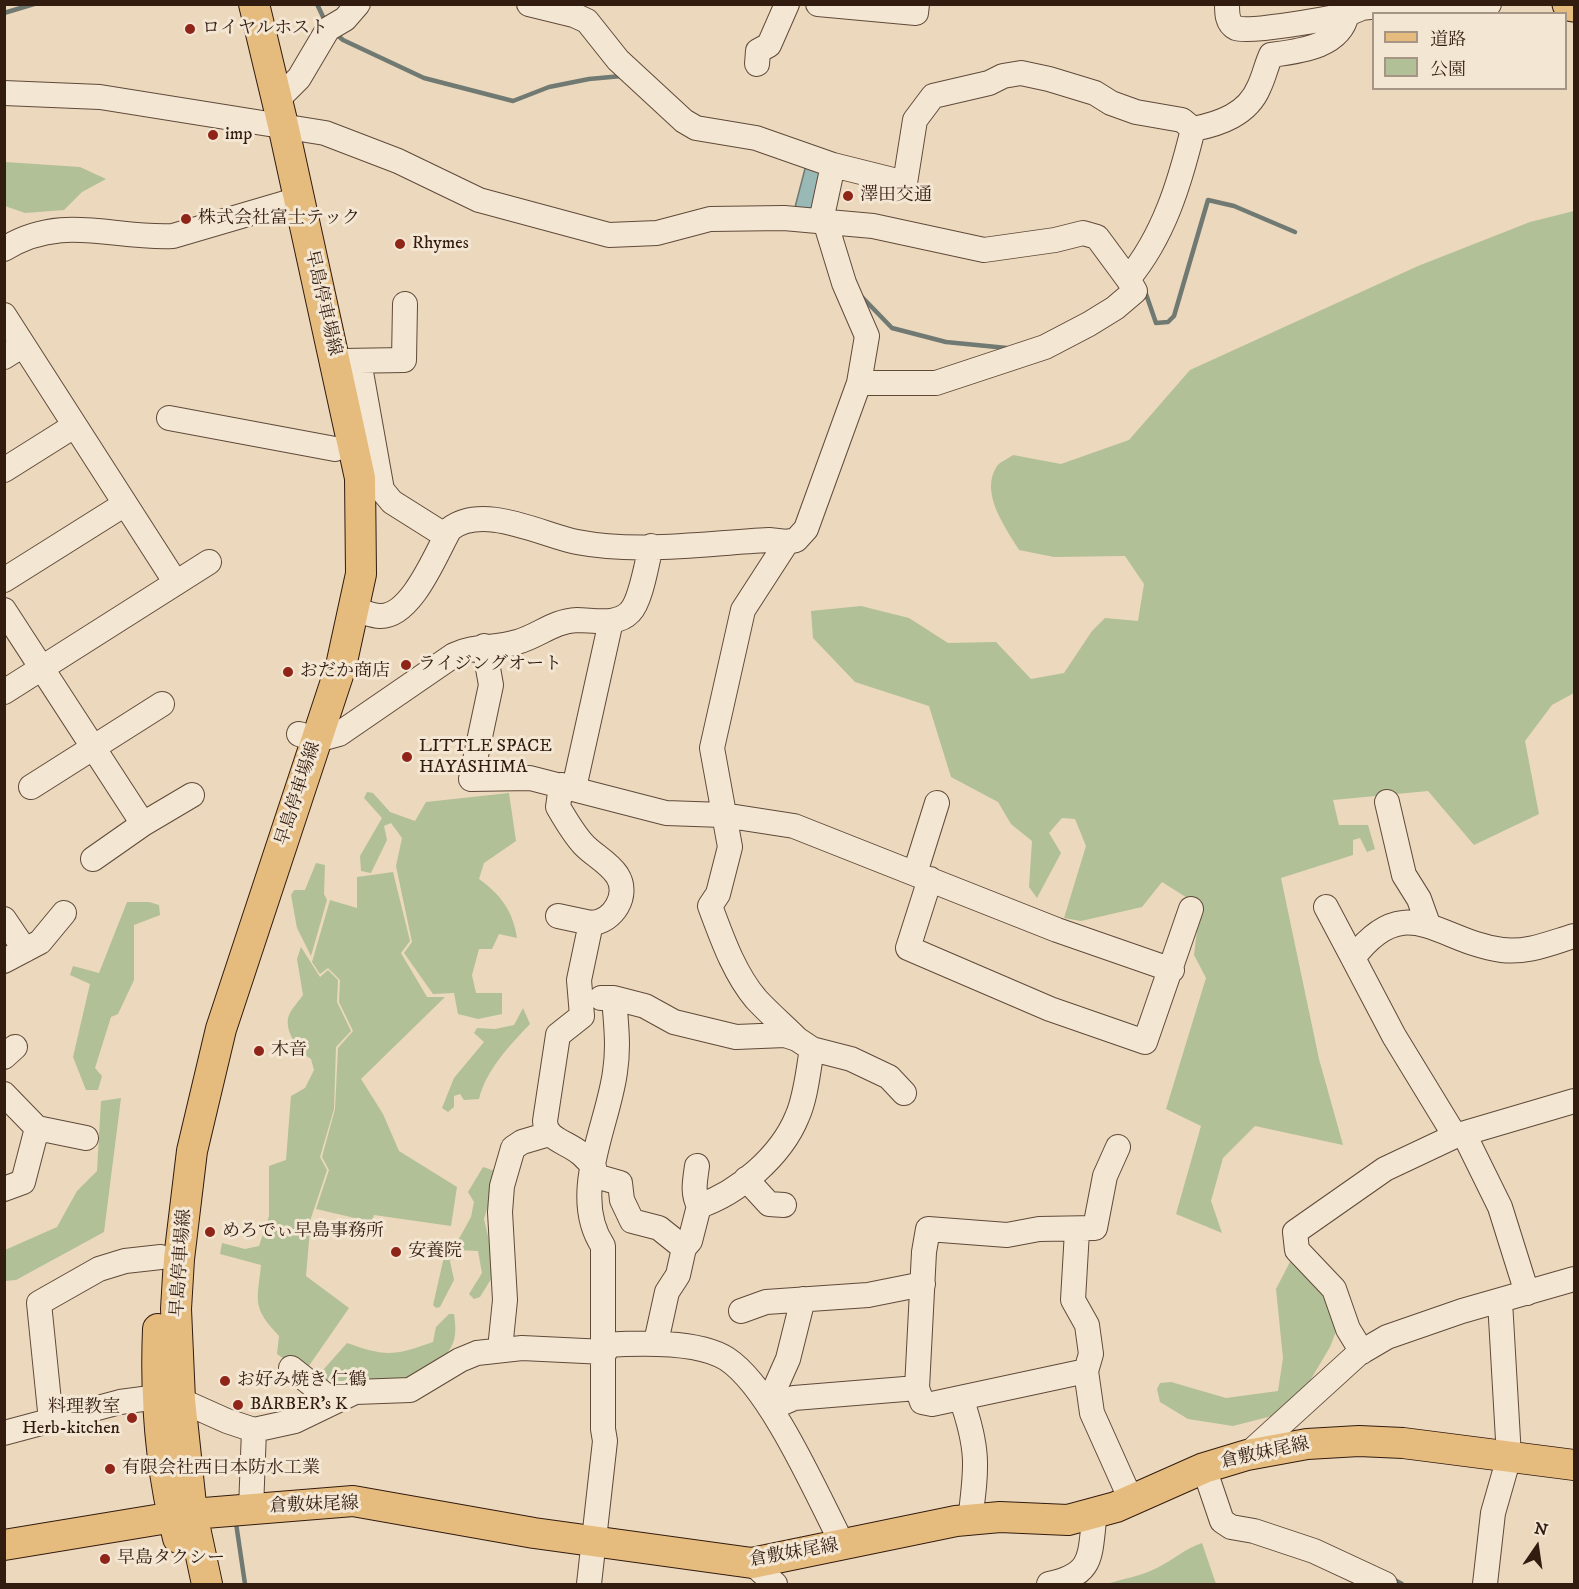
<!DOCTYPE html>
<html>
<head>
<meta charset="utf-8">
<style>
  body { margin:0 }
  #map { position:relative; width:1579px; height:1589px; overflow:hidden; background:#ecd8bc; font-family:"IM FELL DW Pica","Noto Serif JP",serif }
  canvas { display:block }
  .frame { position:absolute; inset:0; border:6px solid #321b0f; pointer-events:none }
  .legend { position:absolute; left:1372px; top:12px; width:195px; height:78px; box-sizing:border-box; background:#f3e6d3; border:2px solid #a69585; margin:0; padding:8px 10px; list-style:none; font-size:18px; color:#321b0f }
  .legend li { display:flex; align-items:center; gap:12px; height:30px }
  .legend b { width:30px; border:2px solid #a69585 }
  .north { position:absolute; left:1507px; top:1517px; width:60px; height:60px; -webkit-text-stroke:4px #f3e6d3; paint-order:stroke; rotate:13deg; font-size:16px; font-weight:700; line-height:24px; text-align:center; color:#321b0f }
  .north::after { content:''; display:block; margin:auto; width:21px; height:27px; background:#321b0f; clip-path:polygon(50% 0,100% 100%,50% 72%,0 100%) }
</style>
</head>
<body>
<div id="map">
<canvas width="1579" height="1589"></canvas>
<div class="frame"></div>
<ul class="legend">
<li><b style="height:8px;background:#e6bc7e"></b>道路</li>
<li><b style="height:16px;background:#b1c096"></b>公園</li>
</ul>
<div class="north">N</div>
</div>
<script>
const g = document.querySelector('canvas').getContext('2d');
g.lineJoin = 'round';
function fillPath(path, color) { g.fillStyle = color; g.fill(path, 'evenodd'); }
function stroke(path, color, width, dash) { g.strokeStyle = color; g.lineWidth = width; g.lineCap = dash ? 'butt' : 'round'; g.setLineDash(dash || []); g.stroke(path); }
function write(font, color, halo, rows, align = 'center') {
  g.font = font + ' "IM FELL DW Pica","Noto Serif JP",serif'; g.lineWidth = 6; g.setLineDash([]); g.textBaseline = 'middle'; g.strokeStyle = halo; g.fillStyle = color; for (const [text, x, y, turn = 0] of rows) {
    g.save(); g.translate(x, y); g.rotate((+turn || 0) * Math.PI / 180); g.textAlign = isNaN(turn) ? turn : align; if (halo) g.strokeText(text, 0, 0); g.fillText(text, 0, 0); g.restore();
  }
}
fillPath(new Path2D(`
  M5,162L80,167L106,179L82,192L64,210L25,213L5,206Z
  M1574,211V693L1552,705L1525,741L1539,814L1474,845L1428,791L1333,800L1339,825H1368L1375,849L1367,852L1360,838L1353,840V855L1281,878L1319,1059L1343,1145L1255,1126L1223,1158L1211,1201L1222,1233L1176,1214L1201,1126L1166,1109L1206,978L1194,955L1200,906L1162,882L1142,907L1081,921L1064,918L1086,846L1075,819L1062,818L1049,833L1061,853L1037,898L1029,887L1032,841L1011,824L998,802L951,777L929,706L855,682L813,638L811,611L861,606L909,618L948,643L996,642L1031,679L1064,673L1092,631L1105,618L1138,621L1144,584L1125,556L1054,557L1019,550C1006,528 979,493 997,466C1000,462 1009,458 1013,455L1061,464L1129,440L1190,370L1418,266L1530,222Z
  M367,792L373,793L390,812L415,821L426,802L509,793L516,841L484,863L479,879C501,895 513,911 517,938L499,934L492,949H479L472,975L476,993H502V1014L478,1019L458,1014L454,993L433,994L404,953L412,942L396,866L402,838L391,823L384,826L387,840L371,873L361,871L360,856L382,818L364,798Z
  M316,863L325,865L324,894L327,900L311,956L297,928L291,895L294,890H305Z
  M393,872L410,941L401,953L427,997H445L361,1079L383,1114L399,1151L457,1187L451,1226L374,1215L372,1222L316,1209L329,1170L322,1157L335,1109L338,1048L353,1031L339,1002L340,980L328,968L320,974L312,962L330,900L357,908V877Z
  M127,902H149L159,905L160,915L134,925V980L118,1014L111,1017L95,1068L102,1076L98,1090H86L73,1057L90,984L70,975L73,966L99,973Z
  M301,947L320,977L328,970L338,980L337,1002L351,1031L336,1047L334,1109L320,1157L327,1170L311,1218L306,1276L349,1308L304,1373L277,1354L279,1336C252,1307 257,1303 261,1265L220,1254L222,1243L245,1249L259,1246L269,1216V1166L286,1160L291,1096L305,1088L314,1070L311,1059C299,1052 283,1030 289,1015C292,1008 299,1001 303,995L297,959Z
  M523,1008L530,1024C510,1045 486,1070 479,1099L464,1100L460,1094L454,1096V1107L448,1112L442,1108L454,1078L484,1042L474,1033L477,1028L495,1029L514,1025Z
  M121,1098L104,1232L16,1280L5,1281V1250L57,1227L77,1191L97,1171L101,1101Z
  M483,1167L498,1172L484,1219L496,1271L480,1297L474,1299L469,1294L482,1273L478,1251L458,1250L450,1261L454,1280L440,1307L436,1308L433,1305L444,1257L450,1255L471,1217L474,1202L468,1192Z
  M1293,1256L1328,1292L1337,1329L1330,1347L1298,1401L1272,1416L1233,1426L1188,1419L1160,1402L1157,1389L1160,1383L1171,1382L1226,1398L1278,1391L1283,1358L1276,1289Z
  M449,1314H454C456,1328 457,1340 448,1352L450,1357L422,1377L339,1393L316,1378L347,1343C387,1357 393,1356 433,1342L436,1327Z
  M1202,1543L1216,1584H1106C1123,1579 1141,1576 1157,1568C1173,1560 1186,1548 1202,1543Z`), '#b1c096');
const water = new Path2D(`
  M807,161L825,175L818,209L794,211Z`);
fillPath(water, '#99b9b6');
stroke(water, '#707a73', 1.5);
stroke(new Path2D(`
  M317,4L325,21
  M4,13L34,4
  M336,34L343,40L424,78L513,101L549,87L589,79L622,76
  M861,296L892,328L946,342L1007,348
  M1143,296L1146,294L1156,323L1168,322L1174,316L1208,200L1234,206L1295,232
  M236,1523L245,1584
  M1391,1578L1402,1584`), '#707a73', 4.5);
const minor = new Path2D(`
  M529,4L574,15L587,21L618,60L684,121L696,128L756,138L833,165L821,221
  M818,4L916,13L917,4
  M1227,4C1227,13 1227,24 1236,28C1251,33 1326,19 1345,15C1351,13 1356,10 1362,8C1404,1 1449,25 1489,4
  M757,64L758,51L769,45L787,4
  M4,93L100,97L325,133L398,161L479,200L609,235L657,233L710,219L784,218L873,226L984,250L1055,240L1083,233L1097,237L1128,279C1164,236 1180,182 1193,129
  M277,100L299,78L328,29L345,19L358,4
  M1193,129C1220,124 1248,114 1259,87C1264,77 1266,66 1271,55C1300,51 1340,47 1347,14
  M833,165L905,183L915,120L933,96L989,83L1003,76L1021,73L1049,79L1095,93L1111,103L1136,112L1182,120L1193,129
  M4,249C62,213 112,239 173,236L299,199
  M4,315L176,583
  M4,357L23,345
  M343,361L404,360L405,304
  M359,361L382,490L392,502L446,536
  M859,383H936L1045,347L1089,324L1115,308L1135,291L1128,279
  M169,418L335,449
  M4,470L74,426
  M787,542L743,610L712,748L730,847L718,894L710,906C722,938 734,973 756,999C769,1013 784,1026 797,1039
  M4,580L125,504
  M353,609C362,611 372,616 380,616C412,617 436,553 450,529C483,503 542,535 577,542C639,554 707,543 769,540L787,542L796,540L806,529L859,383L867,336L844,283L825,221
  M4,610L143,824L192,795
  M484,646L491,685L471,779L530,778L666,813L723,815L794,826L1057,930L1172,970
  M4,692L209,562
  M299,734L317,740L339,734L454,655C475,645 495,649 517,642C539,636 553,621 577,620C594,620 617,626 630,612C641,601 647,562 651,546
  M561,785L558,807C566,820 574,835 585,846C595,856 608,862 617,875C630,895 613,922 591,923L579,980L582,1016L558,1035L545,1121C545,1139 567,1142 580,1153C585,1157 589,1162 594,1167
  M31,787L162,704
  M574,788L611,621
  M1387,802L1404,875L1419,899L1428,924
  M93,859L143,824
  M915,873L937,803
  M930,879L908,948L1050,1009L1145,1042L1191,909
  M1326,907L1353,958
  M558,916L591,923
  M4,919L25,950
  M4,961L40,942L64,913
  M601,998H614L645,1006L674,1022L736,1037L785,1035L797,1039L812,1049L851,1059L889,1077L904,1093
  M4,1057L15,1047
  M4,1094L37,1128L23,1182L4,1189
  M37,1128L86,1138
  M1464,1134L1500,1207L1527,1293
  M1455,1136L1394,1036L1353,958C1406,888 1439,942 1502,950C1528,953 1550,943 1574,936
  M697,1166C695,1181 692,1193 699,1206
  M592,1175L620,1183L622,1200L632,1221L659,1228L684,1248
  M746,1179L769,1204L784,1205
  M1077,1231L1073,1300L1087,1325L1091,1354L1086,1371L1092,1413L1131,1500
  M741,1311L766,1302L868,1295L923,1284
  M656,1342L667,1292L678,1275L684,1248L690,1241L699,1206C738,1193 781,1156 797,1117C806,1097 808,1071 812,1049
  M605,1345C637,1343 698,1340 727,1359C771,1388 818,1497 843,1545
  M500,1349L505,1300L500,1212L502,1186L513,1148L522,1142L549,1134
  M1362,1352L1348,1329L1334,1289L1297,1250L1295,1232L1385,1169L1455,1136L1574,1101
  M291,1368L334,1402
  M1086,1371L932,1404L922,1402L917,1388L924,1252L928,1229L1007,1235L1039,1229L1095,1228L1105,1176L1118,1147
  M961,1398C979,1449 977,1467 970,1520
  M180,1400L227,1421L254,1430L295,1421L355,1392L410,1390L460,1360L477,1353L522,1348L605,1352
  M768,1404L788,1359L803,1299
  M771,1408L794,1398L917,1388
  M51,1421L39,1303L99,1269L125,1261L161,1257
  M4,1433L120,1402L158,1397
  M1247,1455L1358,1354L1387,1337L1462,1311L1574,1279
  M1204,1468L1222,1521L1231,1527L1254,1531L1314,1551L1385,1584
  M251,1509L254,1430
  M752,1563L775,1584
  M589,1584L605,1441L603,1429V1246C569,1195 608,1126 615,1072C619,1047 616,1023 614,998
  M1049,1584C1096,1574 1089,1554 1095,1513
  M1485,1584L1493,1513L1509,1457L1500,1301`);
const major = new Path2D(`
  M158,1329C155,1399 161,1470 178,1538
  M4,1545L192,1514L353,1501L534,1533L752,1563L956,1521L1000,1517L1068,1520L1116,1507L1204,1468L1247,1455L1307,1444L1359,1441L1403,1443L1574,1465
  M207,1584L192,1514L180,1400L176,1309L179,1259L192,1151L221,1029L341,666L361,574L360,478L283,125L254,4`);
const highway = new Path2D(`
  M1569,4L1574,5`);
stroke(minor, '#604a3a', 26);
stroke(major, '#321b0f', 32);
stroke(highway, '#321b0f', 35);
stroke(minor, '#f3e6d3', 24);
stroke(major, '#e6bc7e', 30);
stroke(highway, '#e6bc7e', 33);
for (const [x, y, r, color] of [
  [190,29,6,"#8f2418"],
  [213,135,6,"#8f2418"],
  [848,196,6,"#8f2418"],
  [186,219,6,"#8f2418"],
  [400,244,6,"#8f2418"],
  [406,665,6,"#8f2418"],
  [288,672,6,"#8f2418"],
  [407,757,6,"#8f2418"],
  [259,1051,6,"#8f2418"],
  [210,1232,6,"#8f2418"],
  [396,1252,6,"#8f2418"],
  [225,1381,6,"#8f2418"],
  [238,1405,6,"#8f2418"],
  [132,1418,6,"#8f2418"],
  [110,1469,6,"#8f2418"],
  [105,1559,6,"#8f2418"]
]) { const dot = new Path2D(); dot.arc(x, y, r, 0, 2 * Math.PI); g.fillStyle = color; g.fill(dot); stroke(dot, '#f3e6d3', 2); }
write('18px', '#321b0f', '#f3e6d3', [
  ["ロイヤルホスト",202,29],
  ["imp",225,135],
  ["澤田交通",860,196],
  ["株式会社富士テック",198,219],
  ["Rhymes",412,244],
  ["ライジングオート",418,665],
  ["おだか商店",300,672],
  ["LITTLE SPACE",419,747],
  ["HAYASHIMA",419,768],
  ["木音",271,1051],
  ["めろでぃ早島事務所",222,1232],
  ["安養院",408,1252],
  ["お好み焼き 仁鶴",237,1381],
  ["BARBER's K",250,1405],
  ["料理教室",120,1408,"right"],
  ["Herb-kitchen",120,1429,"right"],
  ["有限会社西日本防水工業",122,1469],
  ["早島タクシー",117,1559]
], 'left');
write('18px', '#321b0f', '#f3e6d3', [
  ["早島停車場線",322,303,77],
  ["早島停車場線",299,794,-72],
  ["早島停車場線",182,1263,-86],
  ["倉敷妹尾線",1265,1454,-12],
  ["倉敷妹尾線",314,1506,-2],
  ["倉敷妹尾線",794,1554,-10]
]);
</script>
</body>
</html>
